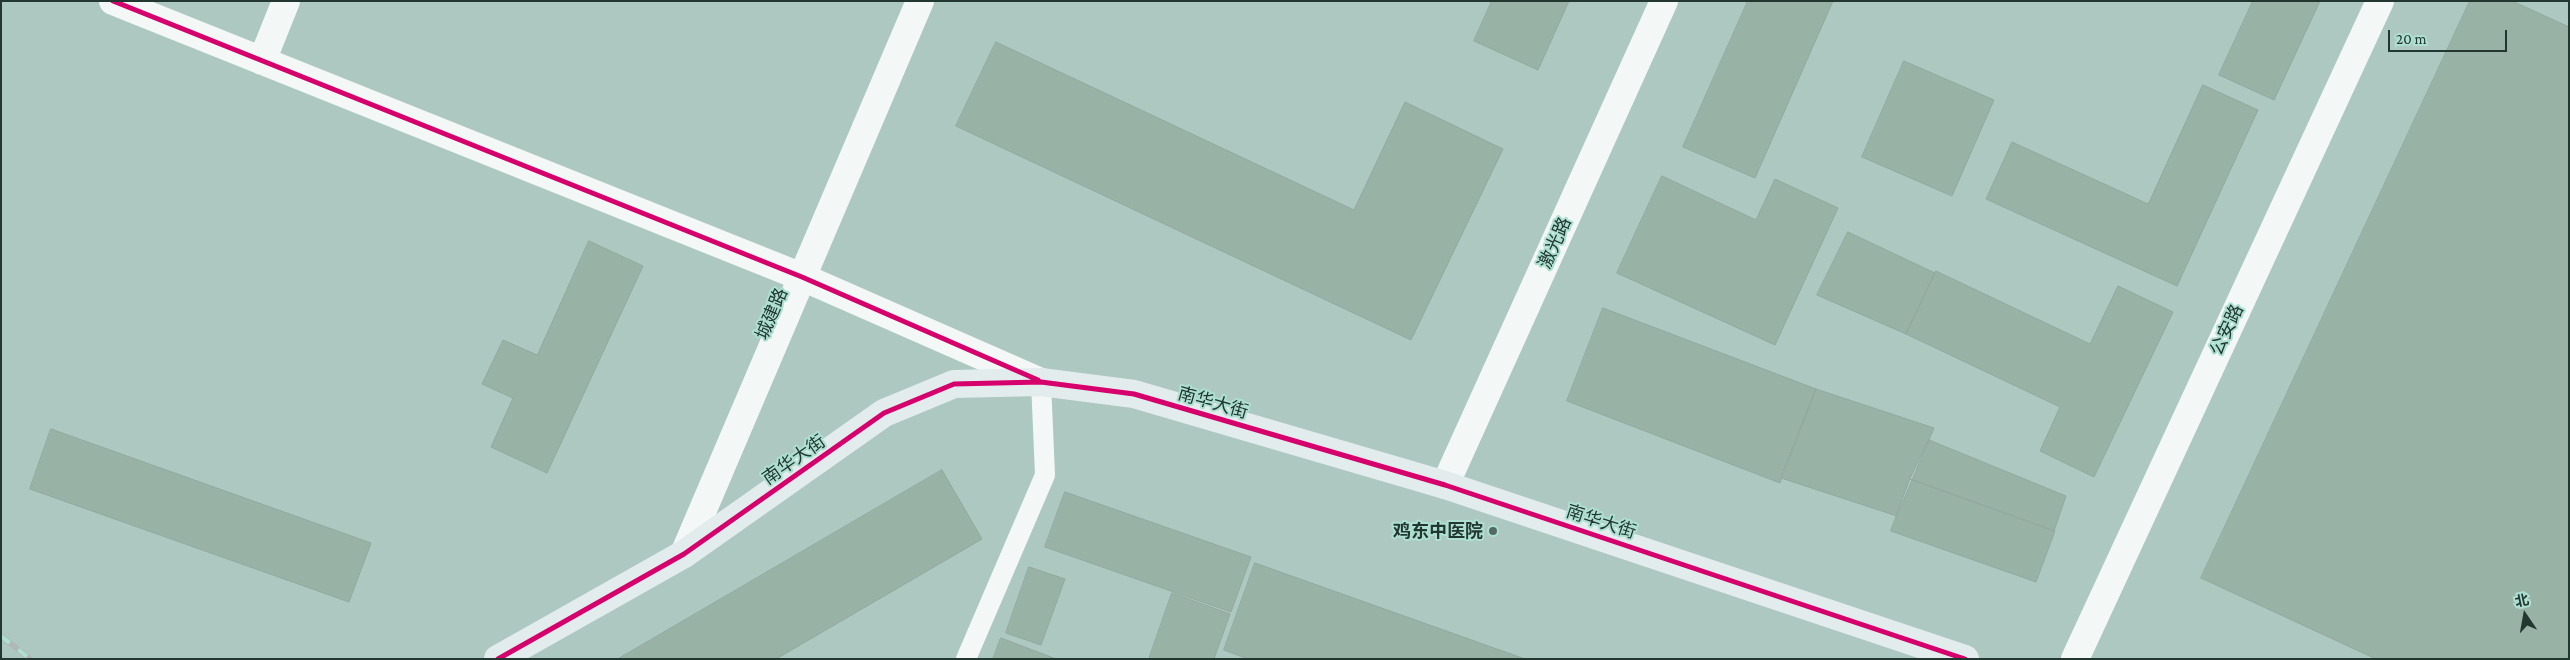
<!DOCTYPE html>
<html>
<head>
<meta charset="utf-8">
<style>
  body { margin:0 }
  #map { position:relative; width:2570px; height:660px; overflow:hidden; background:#acc8c0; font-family:"Crimson Pro","Noto Sans SC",serif }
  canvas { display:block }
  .frame { position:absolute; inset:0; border:2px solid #233731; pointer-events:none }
  .north { position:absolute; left:2500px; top:590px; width:50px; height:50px; -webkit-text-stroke:4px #ade0d1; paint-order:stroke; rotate:348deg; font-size:14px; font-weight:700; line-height:20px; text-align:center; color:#233731 }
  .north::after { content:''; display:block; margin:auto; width:18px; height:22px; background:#233731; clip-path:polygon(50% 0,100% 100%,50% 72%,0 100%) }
  .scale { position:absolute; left:2388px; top:30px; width:119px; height:22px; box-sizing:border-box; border:2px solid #233731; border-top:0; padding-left:6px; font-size:15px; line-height:18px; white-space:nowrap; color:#233731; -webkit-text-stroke:4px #ade0d1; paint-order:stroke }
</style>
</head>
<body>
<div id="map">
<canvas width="2570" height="660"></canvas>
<div class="frame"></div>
<div class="north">北</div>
<div class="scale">20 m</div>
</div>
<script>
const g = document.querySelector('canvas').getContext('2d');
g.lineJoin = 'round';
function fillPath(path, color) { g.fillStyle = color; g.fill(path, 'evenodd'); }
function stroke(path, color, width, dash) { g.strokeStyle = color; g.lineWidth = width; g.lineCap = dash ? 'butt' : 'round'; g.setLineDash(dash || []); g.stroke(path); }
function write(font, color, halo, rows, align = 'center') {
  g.font = font + ' "Crimson Pro","Noto Sans SC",serif'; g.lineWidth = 4; g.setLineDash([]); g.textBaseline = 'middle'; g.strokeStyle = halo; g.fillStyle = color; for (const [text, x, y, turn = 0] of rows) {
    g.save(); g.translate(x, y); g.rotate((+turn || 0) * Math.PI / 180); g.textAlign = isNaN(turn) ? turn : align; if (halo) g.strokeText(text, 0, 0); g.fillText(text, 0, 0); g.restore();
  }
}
const building = new Path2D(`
  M1492,1H1569L1538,70L1474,41Z
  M1748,1H1833L1755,178L1683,147Z
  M2253,1H2320L2274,100L2219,75Z
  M2470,1H2512L2569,27V659H2376L2201,578Z
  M996,42L1354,210L1405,102L1503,149L1411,340L956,126Z
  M1904,61L1994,100L1952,196L1862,157Z
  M2203,85L2258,110L2177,286L1986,199L2012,142L2148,204Z
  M1662,176L1756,220L1775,179L1838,208L1775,345L1617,273Z
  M1848,232L1935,273L1906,334L1817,295Z
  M589,241L643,266L547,473L491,447L513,398L482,384L503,340L537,355Z
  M1936,271L2090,344L2118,286L2173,312L2094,477L2040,451L2060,407L1906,334Z
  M1603,308L1816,389L1780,483L1567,401Z
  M1816,389L1934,428L1897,516L1781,478Z
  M51,429L371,543L349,602L30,489Z
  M1929,440L2066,496L2054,531L1910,479Z
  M942,470L982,539L776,659H618Z
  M1910,479L2055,531L2036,582L1891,531Z
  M1065,492L1251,557L1231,612L1045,547Z
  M1255,563L1525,659H1248L1224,650Z
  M1029,567L1065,579L1041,645L1006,633Z
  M1172,593L1230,614L1214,659H1149Z
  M1001,638L1056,659H993Z`);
fillPath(building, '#98b3a6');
stroke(building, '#93a79e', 1);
stroke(new Path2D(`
  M966,659L1045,475L1041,382`), '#f3f7f6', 20);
stroke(new Path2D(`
  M113,1L802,277L1041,382
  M262,61L286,1
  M1445,485L1664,1`), '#f3f7f6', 28);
stroke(new Path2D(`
  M684,554L920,1
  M2075,659L2380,1`), '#f3f7f6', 28);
stroke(new Path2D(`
  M498,659L684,554L884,413L954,384L1041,382L1134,394L1445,485L1965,659`), '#e3ecec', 28);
const rail = new Path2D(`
  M1,636L30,659`);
stroke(rail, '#b0b8b6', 5.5);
stroke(rail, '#ade0d1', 4, [11]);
stroke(new Path2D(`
  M113,1L802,277L1038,380
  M498,659L684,554L884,413L954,384L1041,382L1134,394L1445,485L1965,659`), '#d6006c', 5);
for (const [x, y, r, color] of [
  [1493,531,5,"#536a63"]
]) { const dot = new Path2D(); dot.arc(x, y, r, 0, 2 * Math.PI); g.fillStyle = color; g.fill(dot); stroke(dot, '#ade0d1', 2); }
write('18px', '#233731', '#ade0d1', [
  ["激光路",1555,243,-66],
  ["城建路",772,314,-67],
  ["公安路",2227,330,-65],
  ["南华大街",1213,403,16],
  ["南华大街",794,460,-35],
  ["南华大街",1601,522,18]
]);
write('bold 18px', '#233731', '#ade0d1', [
  ["鸡东中医院",1483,531]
], 'right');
</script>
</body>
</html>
